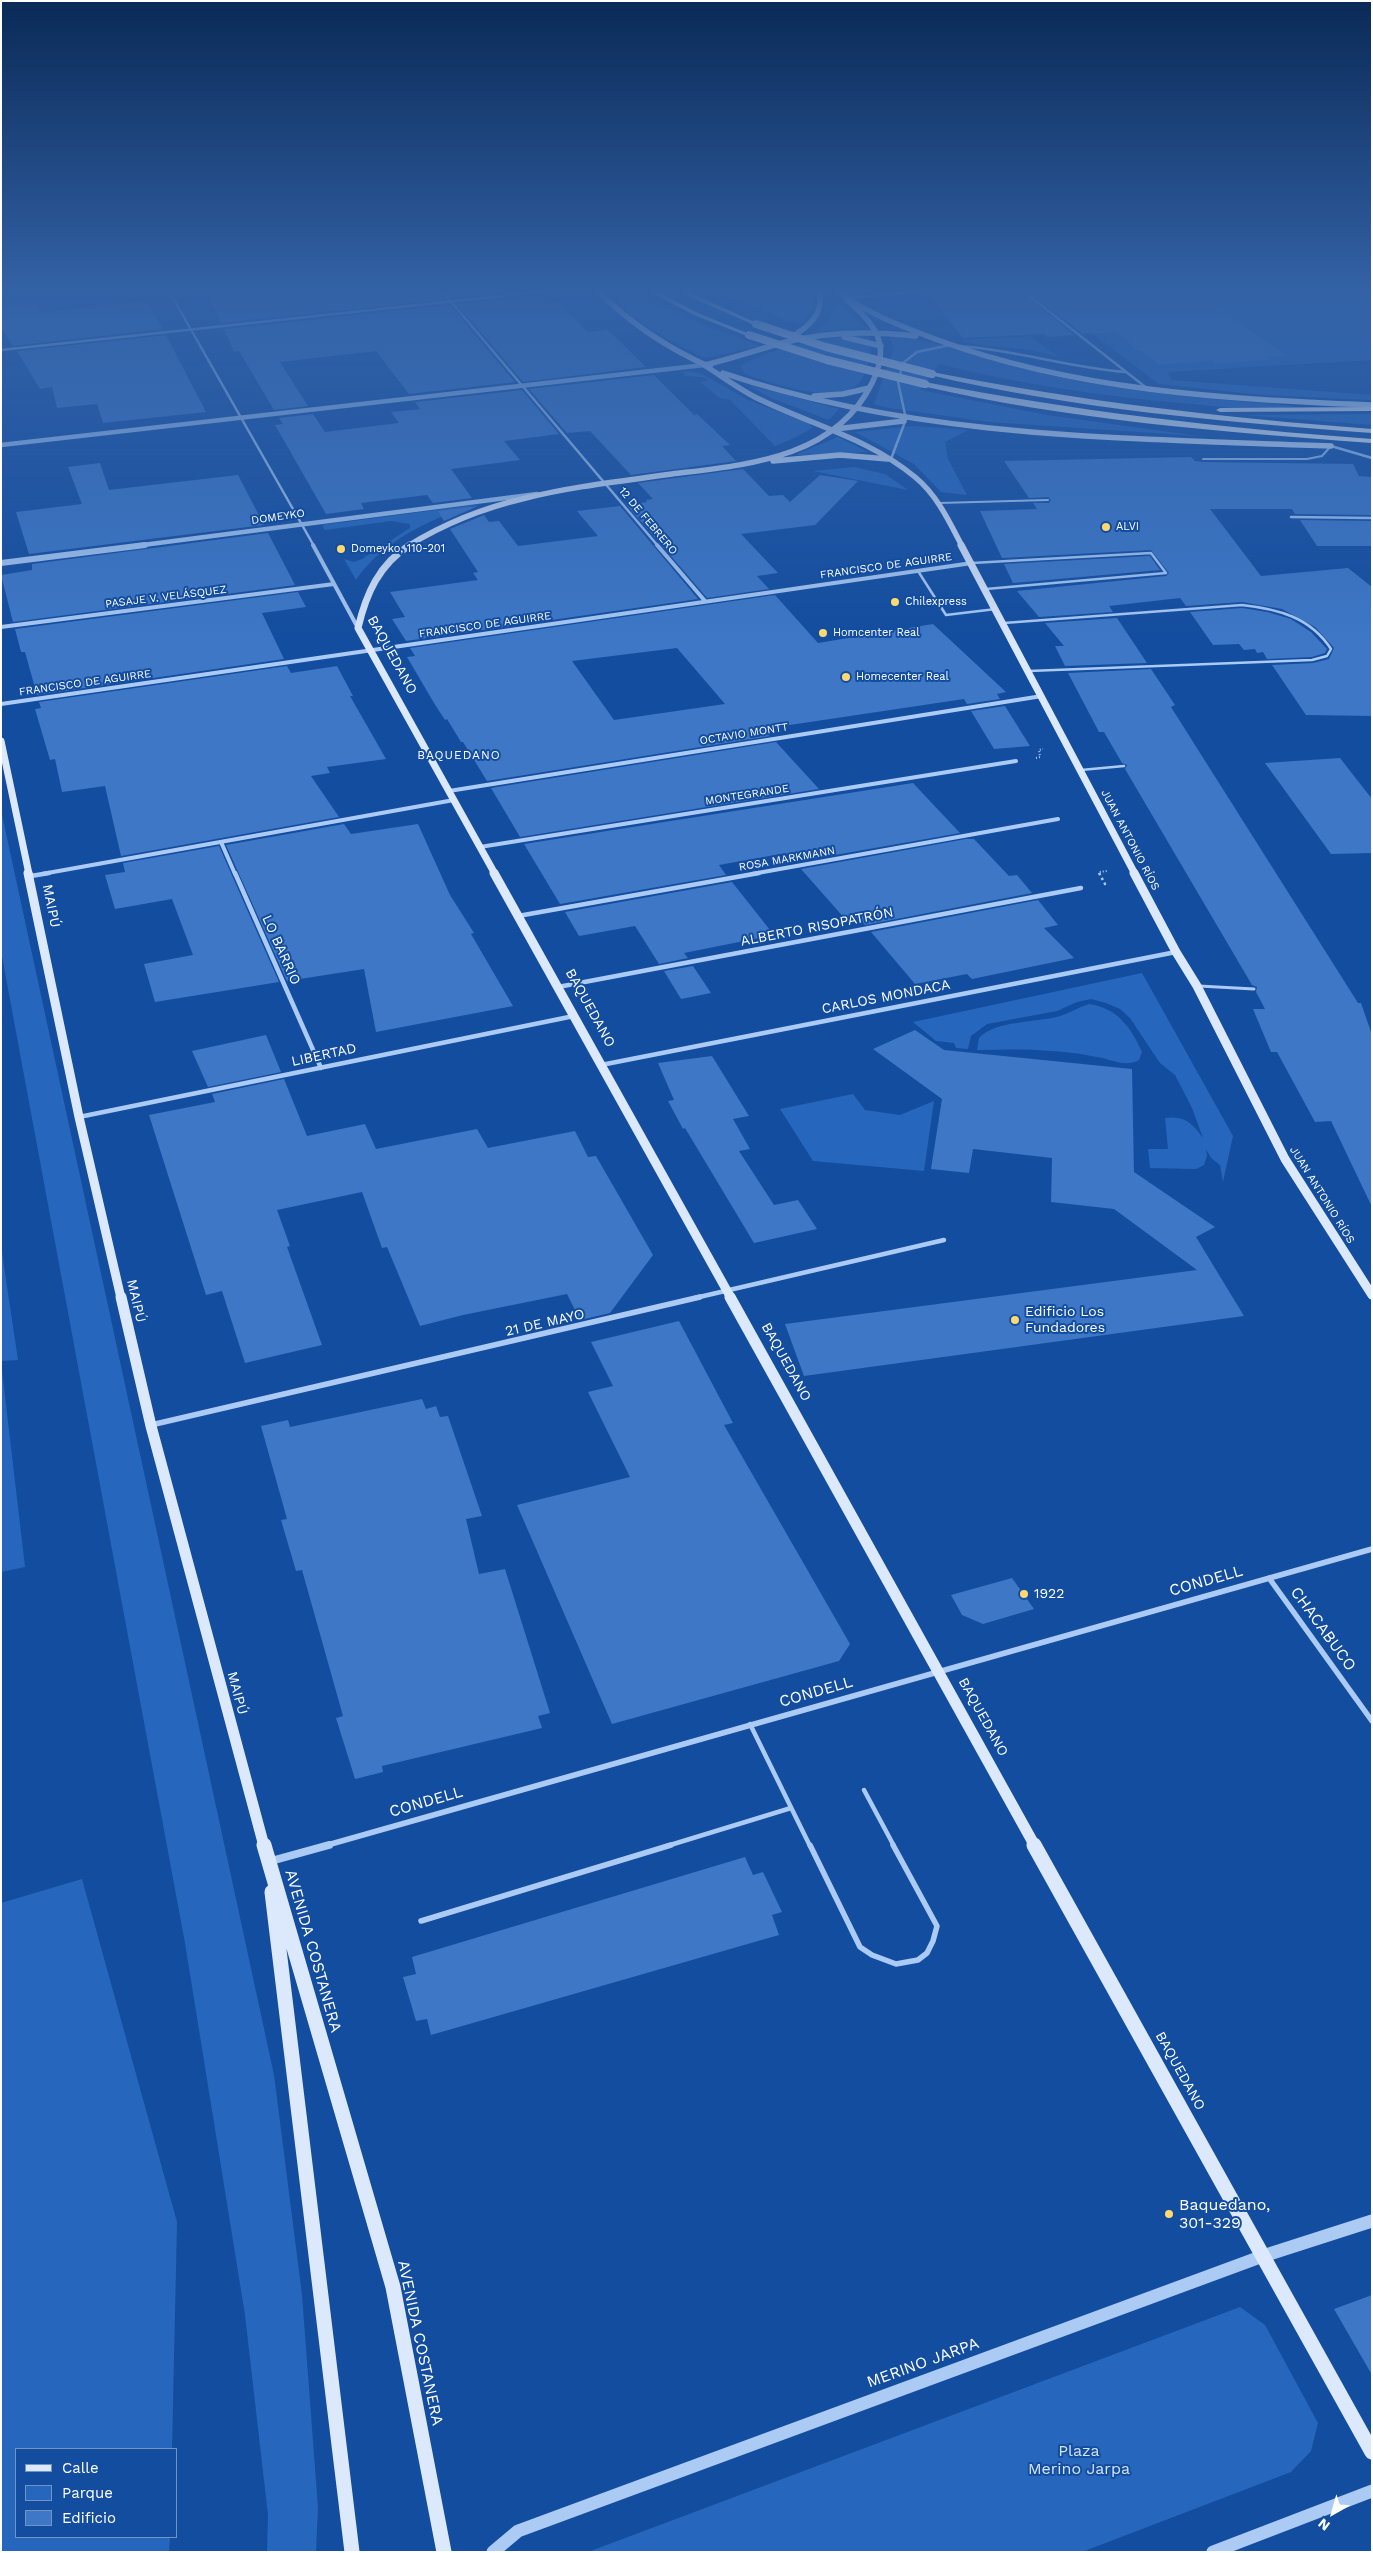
<!DOCTYPE html>
<html>
<head>
<meta charset="utf-8">
<style>
  body { margin:0 }
  #map { position:relative; width:1373px; height:2553px; overflow:hidden; background:#134d9f; font-family:"Work Sans",sans-serif }
  canvas { display:block }
  .frame { position:absolute; inset:0; border:2px solid #fff; pointer-events:none }
  .legend { position:absolute; left:15px; top:2448px; width:162px; height:90px; box-sizing:border-box; background:#134d9f; border:1px solid #7194c5; margin:0; padding:6px 9px; list-style:none; font-size:15px; color:#fff }
  .legend li { display:flex; align-items:center; gap:10px; height:25px }
  .legend b { width:25px; border:1px solid #7194c5 }
  .north { position:absolute; left:1308px; top:2488px; width:50px; height:50px; -webkit-text-stroke:4px #134d9f; paint-order:stroke; rotate:218deg; font-size:14px; font-weight:700; line-height:20px; text-align:center; color:#fff }
  .north::after { content:''; display:block; margin:auto; width:18px; height:22px; background:#fff; clip-path:polygon(50% 0,100% 100%,50% 72%,0 100%) }
</style>
</head>
<body>
<div id="map">
<canvas width="1373" height="2553"></canvas>
<div class="frame"></div>
<ul class="legend">
<li><b style="height:6px;background:#dce9fd"></b>Calle</li>
<li><b style="height:14px;background:#2667bd"></b>Parque</li>
<li><b style="height:14px;background:#3d77c6"></b>Edificio</li>
</ul>
<div class="north">N</div>
</div>
<script>
const g = document.querySelector('canvas').getContext('2d');
g.lineJoin = 'round';
function fillPath(path, color) { g.fillStyle = color; g.fill(path, 'evenodd'); }
function stroke(path, color, width, dash) { g.strokeStyle = color; g.lineWidth = width; g.lineCap = dash ? 'butt' : 'round'; g.setLineDash(dash || []); g.stroke(path); }
function write(font, color, halo, rows, align = 'center') {
  g.font = font + ' "Work Sans",sans-serif'; g.lineWidth = 4; g.setLineDash([]); g.textBaseline = 'middle'; g.strokeStyle = halo; g.fillStyle = color; for (const [text, x, y, turn = 0] of rows) {
    g.save(); g.translate(x, y); g.rotate((+turn || 0) * Math.PI / 180); g.textAlign = isNaN(turn) ? turn : align; if (halo) g.strokeText(text, 0, 0); g.fillText(text, 0, 0); g.restore();
  }
}
fillPath(new Path2D(`
  M609,291H635L650,301L689,319L761,346L705,358L672,342L632,316Z
  M712,291H810L814,296L811,311L802,324L784,319Z
  M1036,291H1372V360L1168,372L1171,380L1372,395V400L1263,395L1159,384Z
  M837,304L841,305L866,328L815,332L827,322Z
  M868,335C873,347 871,356 867,368C864,375 861,383 854,387C828,403 772,383 745,374L740,366C777,345 826,337 868,335Z
  M889,335C938,340 985,360 1032,371C1118,392 1208,399 1295,406C1264,413 1225,407 1193,404C1107,397 1023,385 939,364L920,390L1047,415L1199,436L990,422L889,408L874,404L894,348Z
  M1029,336L1059,357L1032,350L972,344L962,340Z
  M689,371L702,374L748,400L810,424L812,428L796,437L775,446L730,400L720,398L700,382L709,380L702,377L685,376L683,372Z
  M748,385L839,409L829,420L771,398Z
  M1372,414V425L1244,415Z
  M912,426L968,430L945,442L948,459L967,495L941,492L914,464L855,432Z
  M838,437L868,452L796,455L797,454Z
  M854,467L885,474L908,490L813,471Z
  M482,504C437,514 382,541 356,580L344,559L354,562L362,559L410,528V524L391,521L325,530L322,525Z
  M1,810L274,2075L302,2295L318,2508L316,2552H267L268,2515L245,2315L185,1943L1,951Z
  M1142,973L1233,1136L1223,1182L1220,1165L1211,1158L1206,1149L1207,1156L1204,1165L1196,1169L1150,1168L1148,1149H1168L1165,1118C1185,1115 1193,1124 1203,1138L1192,1108L1175,1075L1160,1063L1130,1018L1120,1009L1106,1003L1091,999L1077,1002L1057,1011L987,1024L971,1036L968,1049L956,1048L954,1043L936,1041L913,1022Z
  M1089,1004C1117,1008 1131,1027 1142,1052L1139,1060C1126,1067 1115,1061 1102,1058C1061,1049 1019,1049 977,1050L979,1038C995,1020 1037,1023 1060,1016C1070,1013 1079,1007 1089,1004Z
  M853,1094L865,1110L900,1115L934,1101L924,1171L813,1161L780,1109Z
  M1,1246L18,1360L1,1361Z
  M1,1362L25,1567L1,1572Z
  M82,1879L177,2222L172,2449H16V2537H170L169,2552H1V1903Z
  M1240,2307L1265,2325L1318,2423L1311,2451L1291,2472L1082,2552H588Z`), '#2667bd');
fillPath(new Path2D(`
  M207,291H439L445,299L221,323Z
  M446,291H489V294L452,298Z
  M991,291H1020L1074,335L1047,337L1044,334L963,338L931,297Z
  M1028,291H1062L1065,294H1198L1287,356L1266,357L1270,360L1215,363L1212,360L1160,365L1140,350H1135L1129,342L1116,332L1083,334Z
  M539,296L546,304L560,302L587,332L608,330L646,367L523,382L457,304Z
  M146,301L163,329L13,346L1,328V307L37,304L41,313Z
  M450,305L515,382L409,394L376,351L280,362L308,406L274,410L239,351L234,352L224,329Z
  M166,335L206,412L103,423L97,404L57,408L52,387L40,389L17,351Z
  M654,375L694,415L697,414L730,445L722,446L736,461L631,475L590,431L567,433L529,389Z
  M522,390L559,434L504,441L520,460L451,469L472,498L433,503L427,495L361,503L364,509L326,514L275,425L283,424L279,418L313,414L325,432L399,423L391,412L420,409L415,402Z
  M1191,457L1195,461L1203,462L1353,464L1359,476L1372,477V515L1295,514L1292,509H1210L1261,576L1348,568L1372,587V716L1306,715L1272,665L1313,663L1329,659L1334,648L1315,627L1282,609L1242,602L1186,606L1180,598L1109,606L1113,612L1039,617L1017,591L1166,576L1169,573L1151,550L1002,558L980,511L1037,509L1033,503H1049L1051,500L1048,497L1029,498L1004,461Z
  M100,463L109,490L238,475L264,525L29,554L16,512L82,504L68,467Z
  M743,469L769,496L783,495L790,502L820,475L858,481L815,525L741,534L778,573L757,576L769,589L707,598L627,505L647,502L646,500L653,499L638,483Z
  M478,506L444,521L438,511Z
  M620,506L698,599L406,641L392,619L405,617L390,592L478,580L473,573L478,572L450,529L484,515L489,522L499,521L518,546L598,536L577,511Z
  M1300,520L1372,521V546H1317Z
  M268,533L295,585L13,622L1,575L32,570V564Z
  M1150,556L1160,570L1013,583L1004,564Z
  M298,592L306,607L262,613L284,659L37,695L25,652H21L15,629Z
  M775,595L818,643L933,624L1006,692L997,694L1000,699L967,704L964,699L763,729L770,736L487,781L463,742H461L447,719L445,720L434,703L407,657L415,656L410,648ZM677,648L725,704L614,720L572,661Z
  M1242,608L1267,612L1291,619L1311,632L1327,649L1325,653L1312,657L1267,659L1263,652L1257,653L1255,649L1244,650L1239,644L1213,645L1190,612Z
  M1117,618L1147,663L1065,666L1055,646H1064L1045,623Z
  M287,666L291,673L337,666L353,696H350L386,759L327,767L330,773L311,776L339,817L121,856L105,786L62,792L55,759L50,760L35,709L41,708L39,702Z
  M1151,669L1175,705L1171,707L1358,1003H1361L1372,1035V1207L1331,1121L1315,1122L1277,1052H1271L1253,1009H1265L1256,992L1257,987L1252,985L1125,769L1127,765L1122,763L1104,732H1099L1068,673Z
  M1005,706L1030,746L994,749L971,711Z
  M776,742L819,789L520,837L491,788Z
  M1340,758L1372,799V853L1331,854L1265,763Z
  M913,783L960,833L795,862L786,853L719,865L726,875L560,904L524,844Z
  M344,824L351,834L418,824L450,895L474,933L471,934L513,1006L376,1032L364,969L287,981L226,845Z
  M966,839H974L1009,876L1017,875L1032,893L865,925L859,917L846,920L801,869Z
  M219,846L279,982L155,1002L144,964L193,955L172,899L115,909L105,875L125,872L123,863Z
  M732,882L774,935L684,953L688,958L659,964L635,926L579,936L565,912Z
  M1038,900L1058,925L1044,928L1074,958L972,979L967,974L915,984L871,932Z
  M693,966L711,993L681,999L664,971Z
  M915,1030L944,1050L1132,1069L1134,1172L1215,1227L1196,1237L1244,1316L804,1376L785,1324L1197,1270L1114,1209L1051,1202L1052,1158L973,1149L969,1173L931,1169L942,1099L873,1049Z
  M266,1035L281,1072L208,1087L192,1051Z
  M712,1056L749,1116L733,1119L750,1149L739,1151L774,1205L798,1200L817,1229L754,1243L685,1128L683,1129L668,1101L674,1100L658,1063Z
  M284,1079L307,1136L365,1124L376,1149L477,1129L488,1148L575,1131L588,1157L596,1156L653,1255L610,1313L580,1320L567,1294L463,1315L420,1326L387,1247L382,1248L362,1192L277,1210L290,1246L287,1247L322,1345L245,1363L222,1291L206,1295L149,1115L215,1102L212,1094Z
  M679,1321L733,1423L724,1425L850,1644L839,1661L612,1724L517,1505L630,1477L588,1392L613,1386L591,1342Z
  M422,1399L426,1409L436,1406L440,1417L448,1416L482,1516L466,1519L479,1574L505,1569L550,1713L538,1716L542,1728L382,1766L383,1772L355,1779L336,1718L343,1716L302,1570L296,1571L281,1520L287,1519L261,1426L288,1420L290,1427Z
  M1012,1578L1034,1609L983,1624L962,1615L951,1595Z
  M745,1857L753,1875L763,1872L782,1912L772,1915L779,1935L431,2035L427,2019L416,2021L403,1977L416,1974L412,1957Z
  M1372,2295V2375L1334,2309Z`), '#3d77c6');
stroke(new Path2D(`
  M783,291L798,297
  M1036,758L1040,757L1039,750L1043,749
  M1100,874L1099,872L1107,871`), '#accbf4', 2, [1, 2]);
stroke(new Path2D(`
  M1099,873L1105,884H1102`), '#accbf4', 2.5, [2.5, 3]);
stroke(new Path2D(`
  M1203,459H1307L1322,456L1331,446
  M939,503L1048,500`), '#accbf4', 2);
stroke(new Path2D(`
  M972,563L1151,553L1166,573L986,589
  M918,571L946,615L996,609
  M1004,623L1242,605C1278,609 1310,617 1331,649L1327,656L1312,660L1029,671
  M1081,770L1124,766`), '#accbf4', 2.5);
stroke(new Path2D(`
  M1199,986L1254,989`), '#accbf4', 3);
stroke(new Path2D(`
  M750,1724L810,1846
  M864,1790L894,1846
  M667,1846L791,1808`), '#accbf4', 4.5);
stroke(new Path2D(`
  M810,1845L860,1947L872,1955L896,1964L918,1960L927,1953L933,1941L937,1926L893,1845
  M421,1921L671,1845`), '#accbf4', 5.5);
stroke(new Path2D(`
  M960,346C1016,350 1070,368 1126,372
  M891,459L906,419L898,382L903,363L917,352L950,345
  M1291,517L1372,518`), '#accbf4', 2.5);
stroke(new Path2D(`
  M169,291L314,546
  M442,291L658,546
  M1023,291L1148,389
  M846,298L926,291
  M1,350L548,291
  M1331,446L1372,458`), '#accbf4', 2.5);
stroke(new Path2D(`
  M313,545L358,628
  M657,545L705,601
  M1,627L334,584
  M1,704L972,563
  M449,791L1042,696
  M221,842L235,874
  M480,847L1016,761
  M42,874L454,800
  M752,874L1058,819`), '#accbf4', 4);
stroke(new Path2D(`
  M235,873L321,1068
  M31,876L49,873
  M518,916L759,873
  M558,987L1081,888
  M601,1065L1176,952
  M79,1117L574,1016
  M695,1298L944,1240`), '#accbf4', 4.5);
stroke(new Path2D(`
  M151,1425L700,1297
  M1269,1578L1372,1721
  M324,1846L1372,1549`), '#accbf4', 5.5);
stroke(new Path2D(`
  M271,1861L329,1845`), '#accbf4', 8);
stroke(new Path2D(`
  M1,445L704,365
  M135,546L537,494`), '#accbf4', 4.5);
stroke(new Path2D(`
  M1,563L145,545`), '#accbf4', 6);
stroke(new Path2D(`
  M493,2552L518,2531L1263,2256L1372,2221
  M1213,2552L1372,2491`), '#accbf4', 13);
stroke(new Path2D(`
  M598,291C631,324 667,348 710,367
  M837,291C866,313 901,326 935,339C1075,391 1224,399 1372,405
  M844,337L881,346
  M790,338C808,327 825,314 819,291
  M704,365C722,376 740,390 759,399C812,425 868,438 915,477C937,495 949,521 962,546
  M704,365C732,359 758,349 786,342C829,331 872,331 916,336
  M723,373C918,439 1127,438 1331,446
  M814,396L843,394L869,388
  M835,429L904,421
  M773,461L840,455L888,459
  M408,546C445,523 483,508 526,498C574,486 623,481 672,474C745,465 835,459 872,383C892,343 875,325 846,299`), '#dce9fd', 5.5);
stroke(new Path2D(`
  M410,545C379,564 366,594 358,628L495,874
  M961,545L1135,874
  M1,741L29,874`), '#dce9fd', 7);
stroke(new Path2D(`
  M28,873L79,1117L121,1298
  M494,873L731,1298
  M1134,873L1176,952L1197,986L1285,1159L1372,1295`), '#dce9fd', 9);
stroke(new Path2D(`
  M121,1297L151,1426L264,1846
  M730,1297L1035,1846`), '#dce9fd', 11);
stroke(new Path2D(`
  M264,1845L393,2287L444,2552
  M1034,1845L1372,2452
  M272,1892L352,2552`), '#dce9fd', 15);
fillPath(new Path2D(`
  M648,291H656L698,313L752,335L747,336L694,315Z
  M677,291H686L759,324L754,325Z
  M932,372C1078,401 1224,418 1372,429V433C1224,422 1074,409 930,375Z
  M925,382C1073,411 1221,428 1372,439V443C1222,432 1069,420 922,386L921,384Z
  M1372,407V411L1220,412L1216,410L1220,408Z`), '#fcfdff');
stroke(new Path2D(`
  M756,324L826,347L932,374
  M749,335L827,360L925,384`), '#fcfdff', 8);
const sky = g.createLinearGradient(0, 0, 0, 648);
sky.addColorStop(0, '#0a2a57');
sky.addColorStop(0.45, '#3362a6');
sky.addColorStop(1, '#3362a600');
g.fillStyle = sky;
g.fillRect(0, 0, 1373, 648);
for (const [x, y, r, color] of [
  [1106,527,5,"#ffd96f"],
  [341,549,5,"#ffd96f"],
  [895,602,5,"#ffd96f"],
  [823,633,5,"#ffd96f"],
  [846,677,5,"#ffd96f"],
  [1015,1320,5,"#ffd96f"],
  [1024,1594,5,"#ffd96f"],
  [1169,2214,5,"#ffd96f"]
]) { const dot = new Path2D(); dot.arc(x, y, r, 0, 2 * Math.PI); g.fillStyle = color; g.fill(dot); stroke(dot, '#134d9f', 2); }
write('11px', '#fff', '#134d9f', [
  ["DOMEYKO",278,517,-8],
  ["12 DE FEBRERO",648,521,50],
  ["FRANCISCO DE AGUIRRE",886,566,-8],
  ["PASAJE V. VELÁSQUEZ",166,597,-7],
  ["FRANCISCO DE AGUIRRE",485,625,-8],
  ["FRANCISCO DE AGUIRRE",85,683,-8],
  ["OCTAVIO MONTT",744,734,-9],
  ["MONTEGRANDE",747,795,-9],
  ["JUAN ANTONIO RÍOS",1130,840,62],
  ["ROSA MARKMANN",787,859,-10],
  ["JUAN ANTONIO RÍOS",1322,1195,58]
]);
write('11px', '#fff', '#134d9f', [
  ["ALVI",1116,527],
  ["Domeyko, 110-201",351,549],
  ["Chilexpress",905,602],
  ["Homcenter Real",833,633],
  ["Homecenter Real",856,677]
], 'left');
g.letterSpacing = '1px';
write('12px', '#fff', '#134d9f', [
  ["BAQUEDANO",459,755]
]);
g.letterSpacing = '0px';
write('14px', '#fff', '#134d9f', [
  ["BAQUEDANO",392,655,61],
  ["MAIPÚ",51,906,79],
  ["ALBERTO RISOPATRÓN",817,927,-11],
  ["LO BARRIO",281,950,66],
  ["CARLOS MONDACA",886,997,-11],
  ["BAQUEDANO",590,1008,61],
  ["LIBERTAD",324,1055,-12],
  ["MAIPÚ",136,1301,77],
  ["21 DE MAYO",545,1323,-13],
  ["BAQUEDANO",786,1362,61],
  ["MAIPÚ",237,1693,75],
  ["BAQUEDANO",983,1717,61],
  ["BAQUEDANO",1180,2071,61]
]);
write('14px', '#fff', '#134d9f', [
  ["Edificio Los",1025,1312],
  ["Fundadores",1025,1328],
  ["1922",1034,1594]
], 'left');
write('16px', '#fff', '#134d9f', [
  ["CONDELL",1206,1581,-16],
  ["CHACABUCO",1323,1629,54],
  ["CONDELL",816,1692,-16],
  ["CONDELL",426,1802,-16],
  ["AVENIDA COSTANERA",313,1951,74],
  ["AVENIDA COSTANERA",420,2343,78],
  ["MERINO JARPA",923,2363,-20]
]);
write('16px', '#fff', '#134d9f', [
  ["Baquedano,",1179,2205],
  ["301-329",1179,2223]
], 'left');
write('16px', '#d4e6fd', '#134d9f', [
  ["Plaza",1079,2451],
  ["Merino Jarpa",1079,2469]
]);
</script>
</body>
</html>
